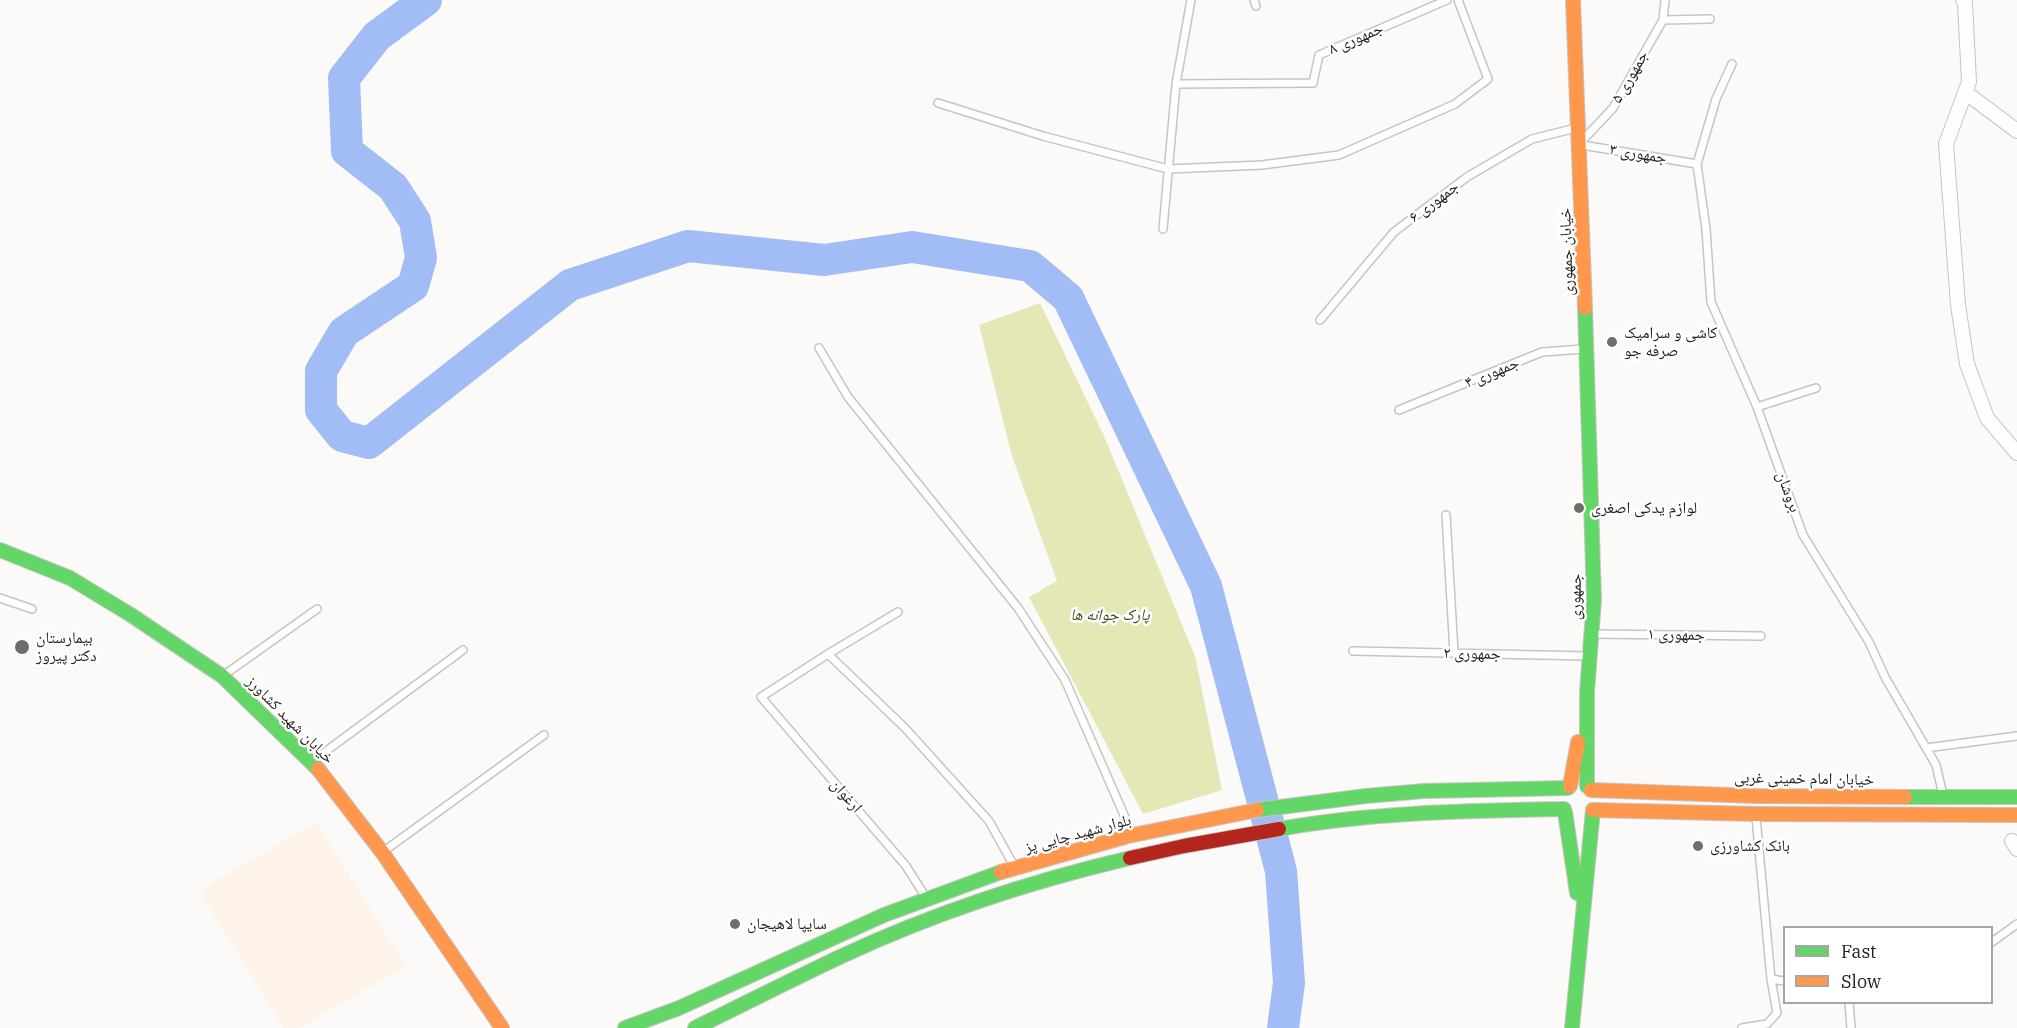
<!DOCTYPE html>
<html>
<head>
<meta charset="utf-8">
<style>
  body { margin:0 }
  #map { position:relative; width:2017px; height:1028px; overflow:hidden; background:#fcfaf9; font-family:"IBM Plex Serif",serif }
  canvas { display:block }
  .legend { position:absolute; left:1783px; top:926px; width:210px; height:78px; box-sizing:border-box; background:#fff; border:2px solid #a8a6a4; margin:0; padding:8px 10px; list-style:none; font-size:18px; color:#25201c }
  .legend li { display:flex; align-items:center; gap:12px; height:30px }
  .legend b { width:30px; border:2px solid #a8a6a4 }
</style>
</head>
<body>
<div id="map">
<canvas width="2017" height="1028"></canvas>
<ul class="legend">
<li><b style="height:8px;background:#63d668"></b>Fast</li>
<li><b style="height:8px;background:#ff974d"></b>Slow</li>
</ul>
</div>
<script>
const g = document.querySelector('canvas').getContext('2d');
g.lineJoin = 'round';
function fillPath(path, color) { g.fillStyle = color; g.fill(path, 'evenodd'); }
function stroke(path, color, width, dash) { g.strokeStyle = color; g.lineWidth = width; g.lineCap = dash ? 'butt' : 'round'; g.setLineDash(dash || []); g.stroke(path); }
function write(font, color, halo, rows, align = 'center') {
  g.font = font + ' "IBM Plex Serif","Noto Naskh Arabic",serif'; g.lineWidth = 5; g.setLineDash([]); g.textBaseline = 'middle'; g.strokeStyle = halo; g.fillStyle = color; for (const [text, x, y, turn = 0] of rows) {
    g.save(); g.translate(x, y); g.rotate((+turn || 0) * Math.PI / 180); g.textAlign = isNaN(turn) ? turn : align; if (halo) g.strokeText(text, 0, 0); g.fillText(text, 0, 0); g.restore();
  }
}
fillPath(new Path2D(`
  M316,822L406,966L300,1028H283L200,892L217,880Z`), '#fef3e9');
fillPath(new Path2D(`
  M1040,303L1104,436L1195,656L1222,790L1143,814L1029,597L1057,581L1012,456L979,325Z`), '#e4e7b6');
stroke(new Path2D(`
  M426,0L377,36L344,78L347,151L393,187L415,221L421,258L413,286L344,332L321,371V410L342,436L369,443L570,285L688,246L824,260L912,247L1030,266L1068,298L1206,586L1281,871L1289,983L1283,1028`), '#a2bcf5', 32);
const lane = new Path2D(`
  M1254,0L1256,6
  M1663,20L1710,19
  M1732,64L1716,99L1697,164L1706,229L1711,302L1757,407L1803,535L1869,642L1885,677L1936,765L1943,795
  M1176,84L1313,83L1319,55L1447,0
  M938,103L1043,136L1168,169L1262,165L1339,155L1455,104L1488,79L1458,0
  M1583,140L1613,108L1663,20L1665,0
  M1582,145L1697,164
  M1163,229L1176,84L1191,0
  M1320,320L1394,232L1467,177L1532,139L1576,128
  M819,348L848,397L1018,608L1065,680L1131,831
  M1757,407L1816,388
  M1399,410L1542,352L1584,349
  M1446,515L1454,653
  M0,598L32,609
  M898,612L828,654L761,697L906,866L925,896
  M1594,634L1761,636
  M1353,651L1587,656
  M828,654L905,728L989,821L1014,866
  M224,675L317,609
  M1926,748L2017,736
  M314,760L463,650
  M384,851L544,735
  M1992,942L2017,924
  M1771,979L1784,981
  M1849,1002L1851,1028
  M1742,1028L1767,1024L1777,1013L1771,979L1756,817`);
const street = new Path2D(`
  M1963,0L1965,3L1969,82L1946,144L1958,305L1967,364L1987,418L2017,453
  M1965,92L2017,131
  M2012,841L2017,849`);
const fast = new Path2D(`
  M1585,308L1594,600L1587,692V786
  M0,550L70,578L131,615L222,676L318,769
  M1905,797H2017
  M1257,810L1366,796L1424,791L1568,788
  M1565,812L1577,893
  M1279,829C1373,812 1469,811 1564,809
  M625,1028L679,1008L884,915L1001,872
  M695,1028C744,1004 793,979 842,956C934,913 1032,881 1130,858
  M1572,1028L1593,810`);
const slow = new Path2D(`
  M1573,0L1585,308
  M318,769L382,852L502,1028
  M1570,786L1578,742
  M1591,790L1756,796L1905,797
  M1593,810L1756,814L2017,815
  M1001,872L1128,836L1257,810`);
const jam = new Path2D(`
  M1130,858L1184,846L1279,829`);
stroke(lane, '#c7c4c1', 10);
stroke(street, '#c7c4c1', 16);
stroke(fast, '#c7c4c1', 16);
stroke(slow, '#c7c4c1', 16);
stroke(jam, '#c7c4c1', 16);
stroke(lane, '#fffefe', 7);
stroke(street, '#fffefe', 14);
stroke(fast, '#63d668', 14);
stroke(slow, '#ff974d', 14);
stroke(jam, '#b3261e', 14);
for (const [x, y, r, color] of [
  [1612,342,6,"#706c69"],
  [1579,508,6,"#706c69"],
  [22,647,8,"#706c69"],
  [1698,846,6,"#706c69"],
  [735,924,6,"#706c69"]
]) { const dot = new Path2D(); dot.arc(x, y, r, 0, 2 * Math.PI); g.fillStyle = color; g.fill(dot); stroke(dot, '#fff', 2); }
write('16px', '#25201c', '#fff', [
  ["جمهوری ۸",1356,39,-23],
  ["جمهوری ۵",1630,77,-60],
  ["جمهوری ۳",1638,154,9],
  ["جمهوری ۶",1434,202,-37],
  ["خیابان جمهوری",1567,252,-92],
  ["جمهوری ۴",1492,373,-22],
  ["بروشان",1788,492,70],
  ["جمهوری",1576,597,-89],
  ["جمهوری ۱",1676,635,1],
  ["جمهوری ۲",1472,654,1],
  ["خیابان شهید کشاورز",290,720,45],
  ["خیابان امام خمینی غربی",1804,779,1],
  ["ارغوان",846,796,49],
  ["بلوار شهید چایی پز",1078,834,-15]
]);
write('16px', '#25201c', '#fff', [
  ["کاشی و سرامیک",1624,333],
  ["صرفه جو",1624,351],
  ["لوازم یدکی اصغری",1591,508],
  ["بیمارستان",36,638],
  ["دکتر پیروز",36,656],
  ["بانک کشاورزی",1710,846],
  ["سایپا لاهیجان",747,924]
], 'left');
write('italic 16px', '#44471d', '#fff', [
  ["پارک جوانه ها",1110,615]
]);
</script>
</body>
</html>
